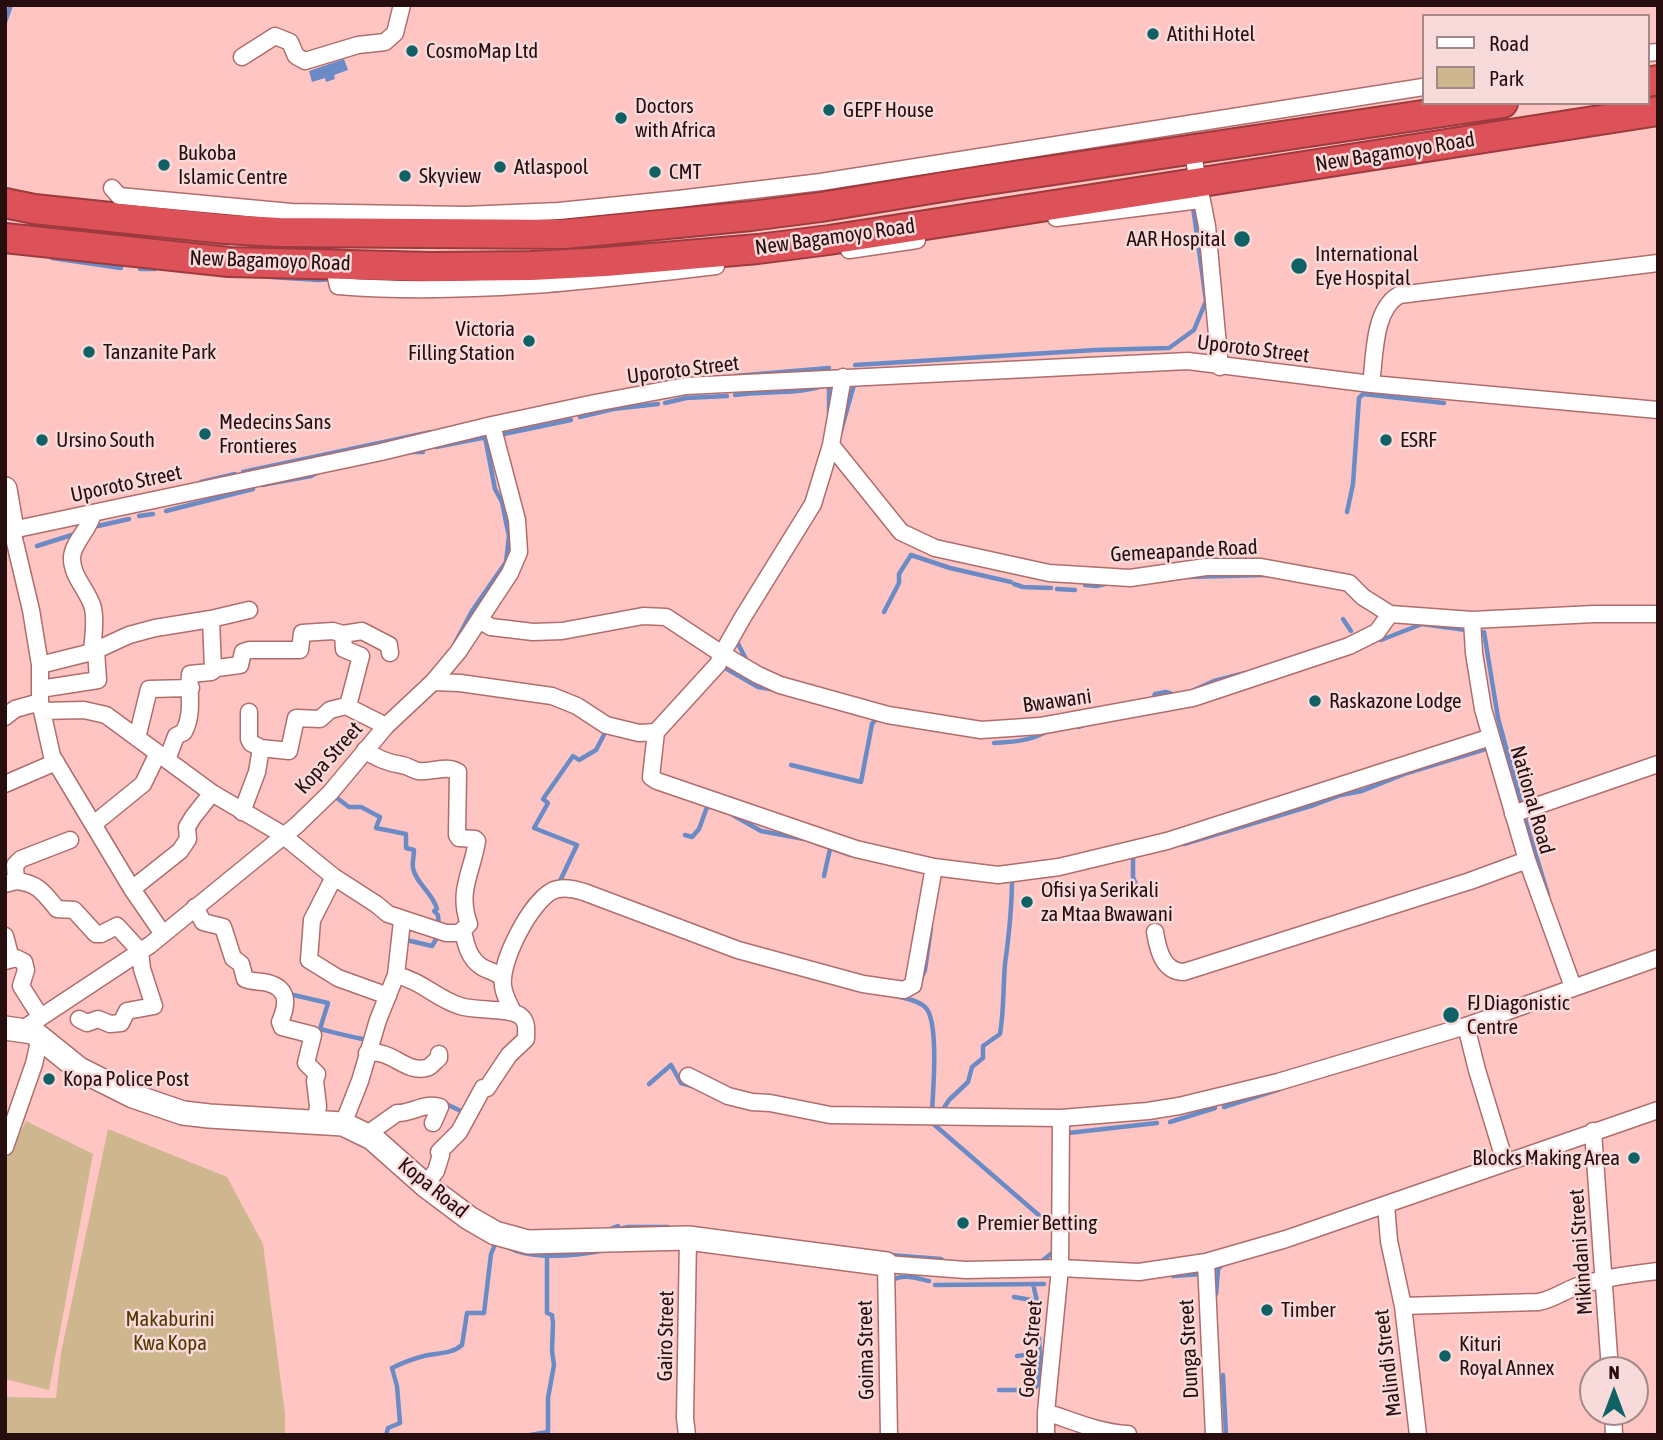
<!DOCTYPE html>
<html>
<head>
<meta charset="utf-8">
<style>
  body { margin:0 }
  #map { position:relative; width:1663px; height:1440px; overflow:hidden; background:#fec5c2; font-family:"Asap Condensed",sans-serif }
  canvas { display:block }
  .frame { position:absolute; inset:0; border:7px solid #260e0e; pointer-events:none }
  .legend { position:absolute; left:1422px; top:14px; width:228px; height:91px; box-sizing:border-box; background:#f7dad9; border:2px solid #a38888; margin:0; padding:9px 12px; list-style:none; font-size:21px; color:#260e0e }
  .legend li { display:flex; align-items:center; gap:14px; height:35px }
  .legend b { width:35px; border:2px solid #a38888 }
  .north { position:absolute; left:1579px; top:1356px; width:70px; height:70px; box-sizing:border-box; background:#f7dad9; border:2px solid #a38888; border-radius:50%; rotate:0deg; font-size:19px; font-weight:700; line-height:28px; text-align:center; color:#260e0e }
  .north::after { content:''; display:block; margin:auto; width:24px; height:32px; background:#106166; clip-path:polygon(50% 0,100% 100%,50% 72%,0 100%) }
</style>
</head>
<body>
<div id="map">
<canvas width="1663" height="1440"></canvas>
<div class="frame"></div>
<ul class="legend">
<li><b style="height:9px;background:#fff"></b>Road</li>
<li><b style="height:19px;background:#ceb78e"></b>Park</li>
</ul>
<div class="north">N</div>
</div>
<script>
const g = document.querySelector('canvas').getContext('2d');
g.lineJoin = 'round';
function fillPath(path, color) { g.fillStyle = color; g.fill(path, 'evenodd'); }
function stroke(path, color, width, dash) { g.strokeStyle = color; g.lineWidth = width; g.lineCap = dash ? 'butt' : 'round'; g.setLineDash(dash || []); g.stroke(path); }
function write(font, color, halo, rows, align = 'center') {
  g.font = font + ' "Asap Condensed",sans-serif'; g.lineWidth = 5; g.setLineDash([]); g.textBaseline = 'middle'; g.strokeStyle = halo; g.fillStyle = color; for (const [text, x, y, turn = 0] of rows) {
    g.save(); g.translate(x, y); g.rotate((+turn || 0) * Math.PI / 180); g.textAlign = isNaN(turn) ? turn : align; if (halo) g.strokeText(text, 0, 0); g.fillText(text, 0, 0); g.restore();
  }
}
fillPath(new Path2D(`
  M26,1121L93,1154L49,1390L5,1379V1162Z
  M108,1129L227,1177L263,1244L285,1414V1435H5V1397L56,1398L61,1353Z`), '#ceb78e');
fillPath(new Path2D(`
  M344,59L348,70L334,75L335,79L326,82L325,78L312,82L309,71Z`), '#6a8bc6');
stroke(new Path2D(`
  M5,22L11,5
  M52,258L121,268
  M140,269H155
  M271,277L319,280L332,279
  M855,365L1095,350L1169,348L1194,330L1206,301L1193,207
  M735,376L829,368
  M735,395C767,390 798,396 829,384V414
  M665,403L686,398L727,396
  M580,417L613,409L658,404
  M841,431L854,385
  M499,435L571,420
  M436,447L487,437
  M409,452H423
  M243,472L431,432
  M201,482L235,474
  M262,485L311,476L319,472
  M166,511L253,489
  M1347,512L1353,484L1359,398L1363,394L1444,403
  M139,516L153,514
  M98,526L129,519
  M37,546L78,533
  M1186,577L1268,575
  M1014,584L1023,587L1051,588
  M1085,585L1097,586L1109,583
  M1057,589L1075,590
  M884,612L899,583V574L911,555L950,568L1011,582
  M1343,619L1351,631
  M1482,632H1484L1498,718L1522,806
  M735,638L747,661
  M1381,640L1422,624L1466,630
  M454,645L472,611L506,562L509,536L506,522L502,502L495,489L485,437
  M720,665L758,687L776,690
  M1194,690L1214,681L1245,673
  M1152,700L1155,694L1166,692L1175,695
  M1078,727L1090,723
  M994,743C1012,742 1028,741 1044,733
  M791,765L861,782L872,724L876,719
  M333,795L349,807H361L380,817L376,828L406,834V848L414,850C414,856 412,863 413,868C416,884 433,893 437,909L434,911L438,915L439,928
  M731,814L761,831L804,839
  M1525,819L1548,895
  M685,835L692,837L699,829L707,807H713
  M813,842L850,855
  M1184,844L1314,805L1341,795L1362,791L1407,773L1489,748
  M1133,852V877L1139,892
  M824,876L830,849
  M559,883L577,845L534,828L548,803L543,799L573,756L579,760L596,750L607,729
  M402,939L432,946L438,936
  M920,981L925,970L931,928
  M289,994L328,1003L320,1029C336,1033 350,1037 368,1040
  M900,997C908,999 920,1001 926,1008C939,1023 933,1091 932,1112
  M649,1084L671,1065L681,1083L695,1087
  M442,1102L465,1113
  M1224,1107L1280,1089
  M942,1111L949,1100L968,1082L972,1067L983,1058V1046L1000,1034C1004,1011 1003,988 1005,964C1009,935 1012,907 1012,878
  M930,1121L1056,1230
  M1170,1122L1215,1108
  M1068,1133L1157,1123
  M607,1230L618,1226L619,1229L628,1227H668
  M508,1247C530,1260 576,1256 600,1251
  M889,1255L941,1259L945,1262
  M1038,1264L1056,1250
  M1216,1271L1225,1262
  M1173,1276L1202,1274
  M891,1281C902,1273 916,1278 929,1281
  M935,1285L1044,1284
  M1216,1294L1218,1271
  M1014,1297L1037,1301
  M1017,1356L1039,1353
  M1223,1375L1226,1435
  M999,1390H1032L1038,1385L1040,1357L1037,1301L1033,1284
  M386,1435L388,1428L400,1423L397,1386L392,1368C402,1363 412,1359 424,1356C437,1353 452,1354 462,1345L467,1313H484L491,1254L496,1242
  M530,1435L548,1432V1398L554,1365L552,1351L553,1323L552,1315L547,1313V1254`), '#6a8bc6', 4.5);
const street = new Path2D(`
  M1647,53L1658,52
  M242,57L275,36L290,42L296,56L305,61L358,45L385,42L395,33L402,5
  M1192,150L1207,226L1220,367
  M112,188L119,196L291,212L465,215L559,211L678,199L821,182L1423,87
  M1056,218L1200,200
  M849,250L917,240
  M333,265L338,286C464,296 591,281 716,266
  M1371,384C1375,356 1373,310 1399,295L1658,263
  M831,445L901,532L935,548L1049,573L1130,578L1206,567H1261L1349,583L1363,597L1390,614L1472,620L1594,614H1658
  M479,620L491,627L533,632L562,631L643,616L666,617L722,654L758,675L780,685L888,715L981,730L1040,726L1193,698L1349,646L1377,632L1390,614
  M1472,620L1474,653L1483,709L1527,860L1573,987
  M92,652C93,638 96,622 93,608C88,590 71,576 72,557C73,542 90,529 93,513
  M40,665L92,652L129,635L155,628L211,619
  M213,669L211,619L249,610
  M433,682L460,683L552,696L577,706L606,725L639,733L656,732L718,664L722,654L743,617L813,504L831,445L843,377
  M40,689L98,680L96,650
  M346,706L349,702L361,656L344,649L343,634L362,631L389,645L390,653
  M42,711L84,710L106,715L212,793L280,833L334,877L376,904L388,914L446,933H459L469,924C457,891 472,873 477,841L475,839L459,838L457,835L458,772C446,764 432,773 418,771C413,770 408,766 402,765C388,763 377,759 365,750
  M5,717L15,709L40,702
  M656,732L651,777L657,781L856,849L934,867L998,875L1059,867L1167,841L1491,737
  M137,738L149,689L191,688
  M261,748L289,751L296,718L320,719L330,710L346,706L386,726
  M167,760L176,736L184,732C194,712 188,694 190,674L211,672L217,668L240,665L243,652L249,650H300L302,633L333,631L343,634
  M5,784L56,762
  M242,812L257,772L261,748L251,743L249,739V712
  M1513,814L1658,764
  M95,823L143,784L158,753
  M334,877L312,920L309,960L338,978L388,996
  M16,881C38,883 44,893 57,909L74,910L96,934H101L117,926L140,951L142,969L154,1006L127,1011L121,1023L110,1024L98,1019L87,1023L79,1019
  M5,884L16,881L15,865L21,859L70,840
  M132,889L180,851L188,839L187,827L193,817L212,793
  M195,907L203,922L223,927L233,958L241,964L245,979C252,982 260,981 268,983C290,989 287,1006 280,1022L282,1027L313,1035L306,1063L317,1074L315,1081L318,1106L316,1121
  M463,931C466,945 469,959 482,967C489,971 496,972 503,978
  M1155,932C1158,950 1163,972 1184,972L1470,881L1527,860
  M163,934L132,889L52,756L40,702V665L31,610L12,530L381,452L492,425L595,403L686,386L1188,361L1371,384L1658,410
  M5,936L11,959
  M5,961L16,958L24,962L26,970L21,986L40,1016
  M396,975C422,981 437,999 460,1006C476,1011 507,1008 519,1015C528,1021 526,1029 526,1039L509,1055L487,1088H483L459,1132L439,1152L441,1155L436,1171L425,1185
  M513,1012C509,1004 504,995 503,986C500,961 530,903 552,891C562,886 574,889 584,892L738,950L863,984L904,990L913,985L934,867
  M1466,1026L1477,1070L1505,1162
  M23,1029L150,945L297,825L330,793L386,726L433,682L458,652L510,573L519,552L517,520L492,425
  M367,1053C393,1049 404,1073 426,1068C430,1068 435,1061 439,1058V1054
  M688,1076L728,1096L752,1102L770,1103L830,1115L1061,1118L1148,1111L1179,1106L1278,1082L1466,1026L1658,958
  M343,1124L360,1081L378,1020L396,975L402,921
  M1593,1131L1610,1370
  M366,1135L397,1113C411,1114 424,1102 440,1107L433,1123
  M5,1147L34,1064L40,1037
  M1386,1205L1389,1241L1403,1306L1418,1435
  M1206,1262L1214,1435
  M1403,1306L1538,1302C1552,1300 1562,1292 1575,1287C1600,1278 1631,1274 1658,1271
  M1046,1412C1073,1421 1100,1433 1128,1434
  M1613,1412L1614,1435
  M687,1435L685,1418L688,1238
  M889,1435L886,1264L966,1270L1060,1268L1139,1272L1206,1262L1286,1239L1658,1110
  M1046,1435V1412L1060,1268L1061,1118`);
const secondary = new Path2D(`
  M5,489L12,530
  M5,1028L33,1032L79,1069L133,1096L183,1113L209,1116L343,1124L372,1138L425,1185L469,1218L495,1233L528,1242L688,1238L886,1264`);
const highway = new Path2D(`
  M1647,82L1658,80
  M5,203L34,209L225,229L279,232L564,234L751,216L821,207L967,183L1503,103
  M5,238L229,262L431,267L531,266L605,262L758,249L829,240L1658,111`);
stroke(street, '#ae6e6d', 19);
stroke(secondary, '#ae6e6d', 26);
stroke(highway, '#9d3a3e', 32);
stroke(street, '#fff', 16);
stroke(secondary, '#fff', 23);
stroke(highway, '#dd5258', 28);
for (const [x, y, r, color] of [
  [1153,34,7,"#106166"],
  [412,51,7,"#106166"],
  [829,110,7,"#106166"],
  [621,118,7,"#106166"],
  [164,165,7,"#106166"],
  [500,167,7,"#106166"],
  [655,172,7,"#106166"],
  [405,176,7,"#106166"],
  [1242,239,9,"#106166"],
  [1299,266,9,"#106166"],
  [529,341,7,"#106166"],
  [89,352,7,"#106166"],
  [205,434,7,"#106166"],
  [42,440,7,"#106166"],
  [1386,440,7,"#106166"],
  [1315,701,7,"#106166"],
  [1027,902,7,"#106166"],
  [1451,1015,9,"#106166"],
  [49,1079,7,"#106166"],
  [1634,1158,7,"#106166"],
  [963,1223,7,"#106166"],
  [1267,1310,7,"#106166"],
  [1445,1356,7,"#106166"]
]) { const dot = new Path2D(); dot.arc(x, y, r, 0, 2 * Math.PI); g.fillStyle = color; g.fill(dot); stroke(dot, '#f7dad9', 2.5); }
write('21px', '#260e0e', '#f7dad9', [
  ["Atithi Hotel",1167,34],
  ["CosmoMap Ltd",426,51],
  ["Doctors",635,106],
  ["with Africa",635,130],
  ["GEPF House",843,110],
  ["Bukoba",178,153],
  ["Islamic Centre",178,177],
  ["Atlaspool",514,167],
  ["CMT",669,172],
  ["Skyview",419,176],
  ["AAR Hospital",1226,239,"right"],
  ["International",1315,254],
  ["Eye Hospital",1315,278],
  ["Victoria",515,329,"right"],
  ["Filling Station",515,353,"right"],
  ["Tanzanite Park",103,352],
  ["Medecins Sans",219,422],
  ["Frontieres",219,446],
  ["Ursino South",56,440],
  ["ESRF",1400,440],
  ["Raskazone Lodge",1329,701],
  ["Ofisi ya Serikali",1041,890],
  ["za Mtaa Bwawani",1041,914],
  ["FJ Diagonistic",1467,1003],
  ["Centre",1467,1027],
  ["Kopa Police Post",63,1079],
  ["Blocks Making Area",1620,1158,"right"],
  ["Premier Betting",977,1223],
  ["Timber",1281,1310],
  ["Kituri",1459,1344],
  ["Royal Annex",1459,1368]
], 'left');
write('21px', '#260e0e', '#f7dad9', [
  ["New Bagamoyo Road",1395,152,-9],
  ["New Bagamoyo Road",835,237,-8],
  ["New Bagamoyo Road",270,261,2],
  ["Uporoto Street",1253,349,7],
  ["Uporoto Street",683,370,-7],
  ["Uporoto Street",126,484,-12],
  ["Gemeapande Road",1184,551,-3],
  ["Bwawani",1057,701,-8],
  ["Kopa Street",329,758,-48],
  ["National Road",1532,800,74],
  ["Kopa Road",433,1188,39],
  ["Mikindani Street",1581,1252,-94],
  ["Gairo Street",666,1336,-89],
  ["Goeke Street",1031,1349,-85],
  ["Dunga Street",1189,1349,-93],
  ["Goima Street",866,1350,-91],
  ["Malindi Street",1388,1363,-97]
]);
write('21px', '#523800', '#f7dad9', [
  ["Makaburini",170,1319],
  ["Kwa Kopa",170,1343]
]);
</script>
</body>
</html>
